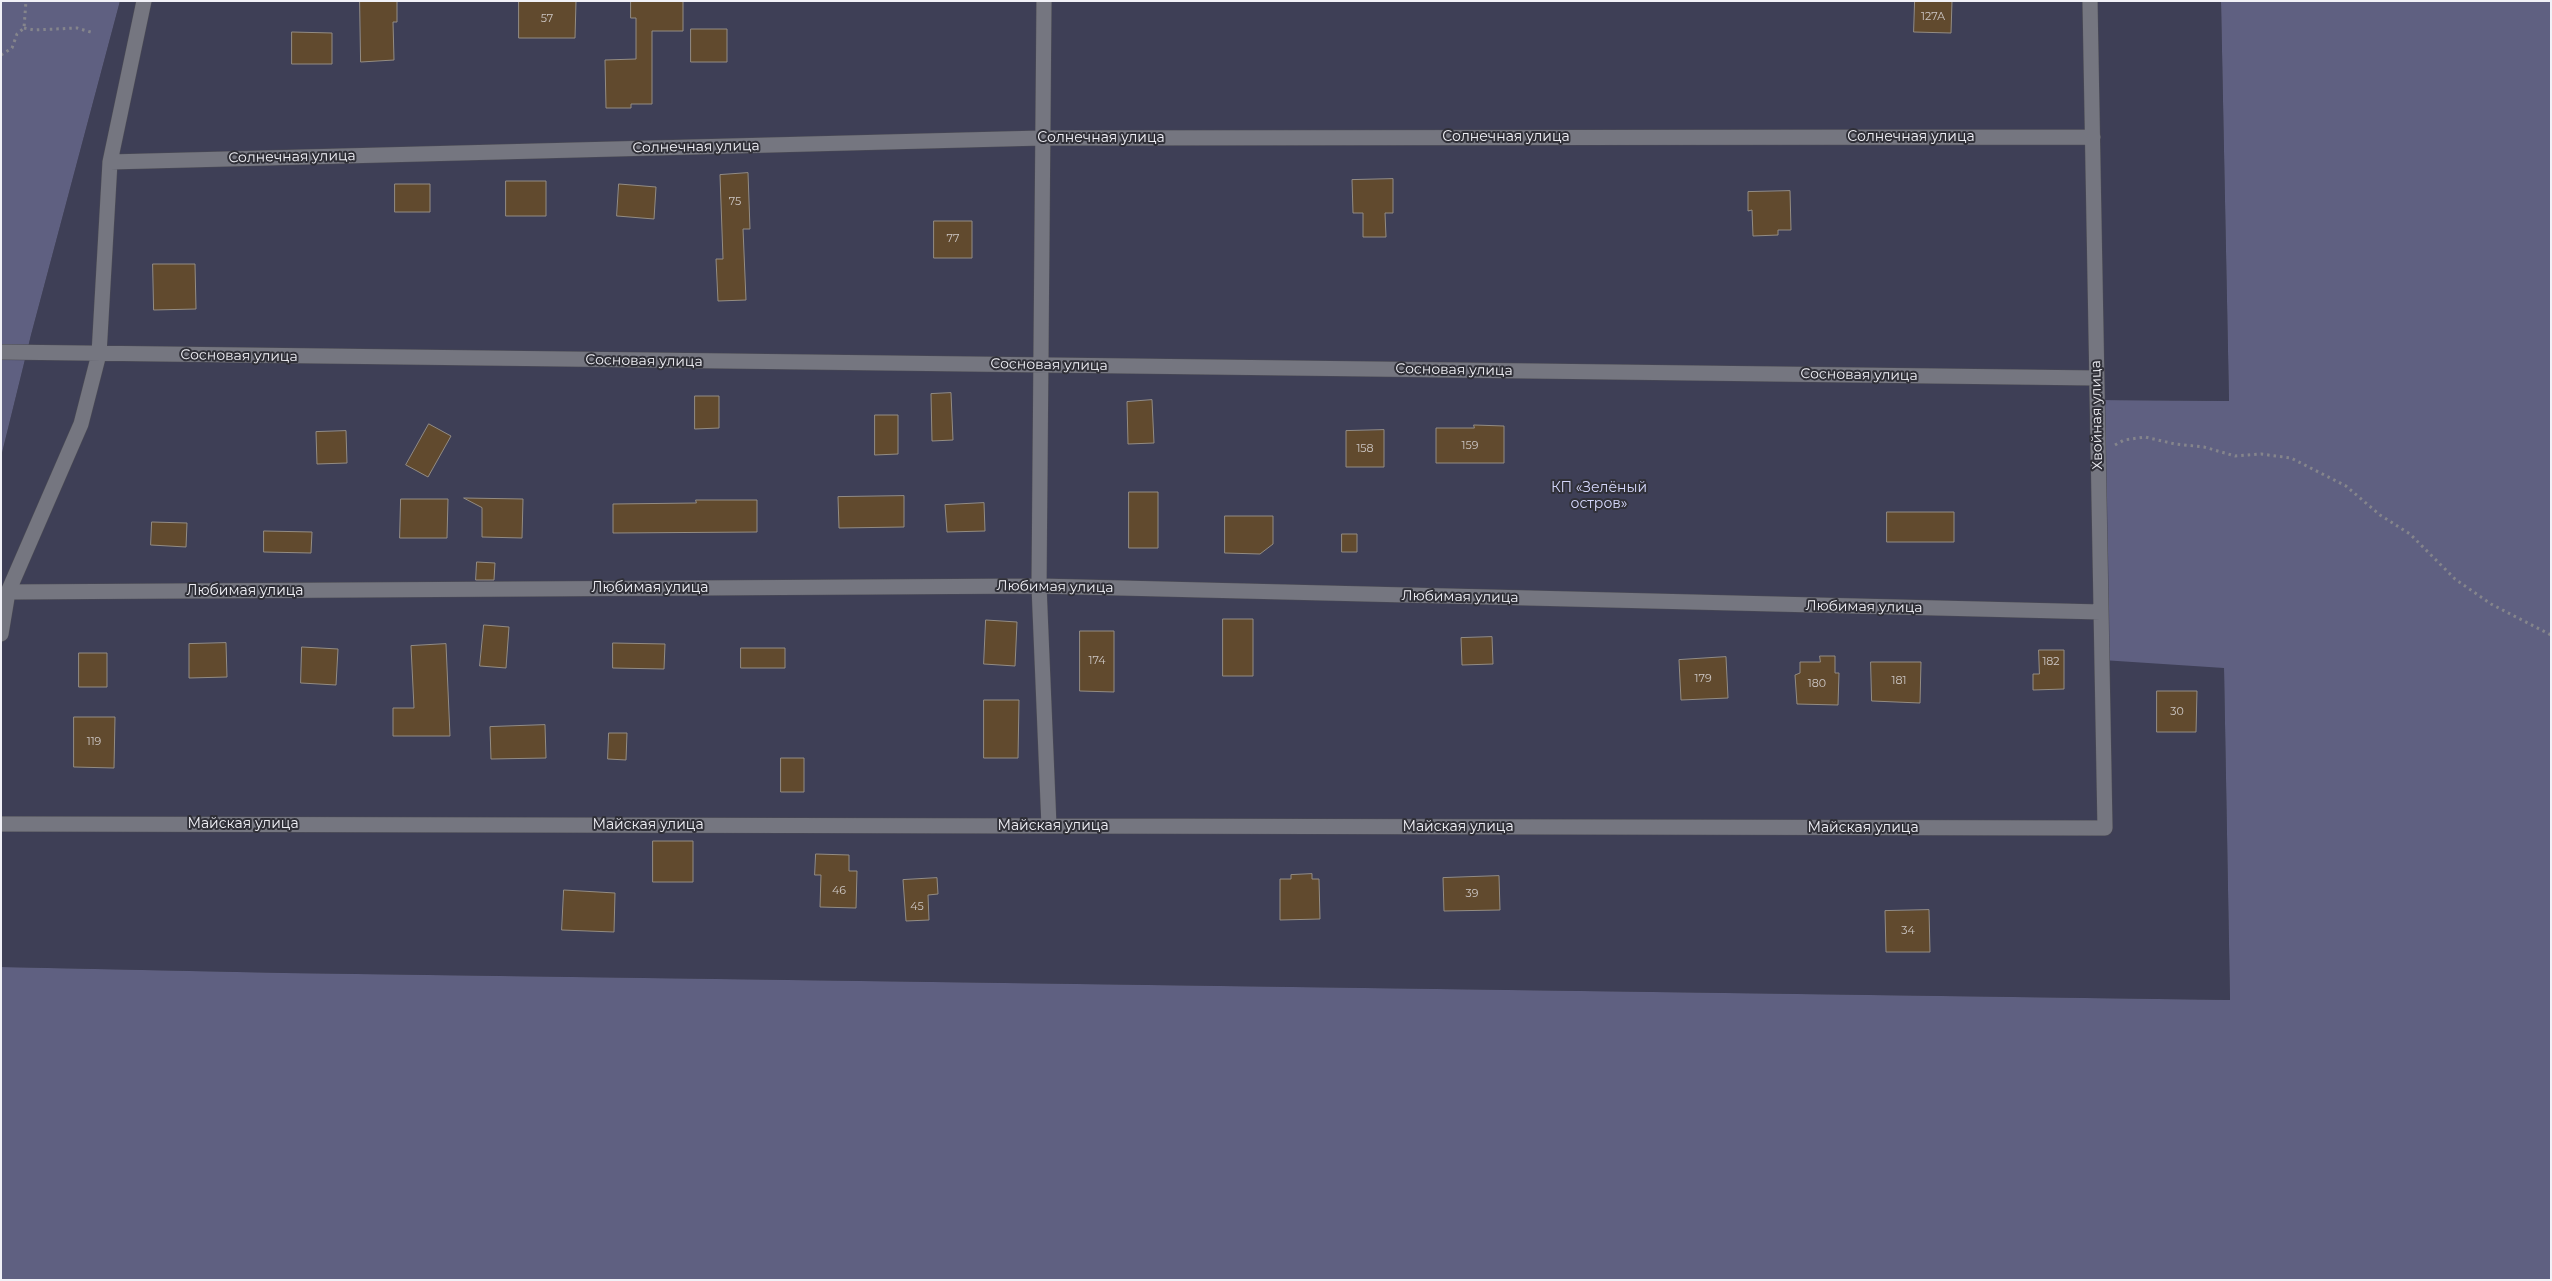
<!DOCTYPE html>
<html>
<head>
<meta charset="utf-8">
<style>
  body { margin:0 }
  #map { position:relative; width:2552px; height:1281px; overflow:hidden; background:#303038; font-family:Montserrat,sans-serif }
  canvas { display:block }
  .frame { position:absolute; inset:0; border:2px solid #f1f1f7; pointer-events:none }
</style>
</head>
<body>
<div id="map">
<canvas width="2552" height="1281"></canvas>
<div class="frame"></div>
</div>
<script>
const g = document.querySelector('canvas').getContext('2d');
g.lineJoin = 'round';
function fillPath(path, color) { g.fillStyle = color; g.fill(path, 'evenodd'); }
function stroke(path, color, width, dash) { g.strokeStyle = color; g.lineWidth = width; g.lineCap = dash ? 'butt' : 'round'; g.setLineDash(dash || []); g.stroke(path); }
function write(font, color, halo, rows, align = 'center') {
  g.font = font + ' Montserrat,sans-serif'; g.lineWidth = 4; g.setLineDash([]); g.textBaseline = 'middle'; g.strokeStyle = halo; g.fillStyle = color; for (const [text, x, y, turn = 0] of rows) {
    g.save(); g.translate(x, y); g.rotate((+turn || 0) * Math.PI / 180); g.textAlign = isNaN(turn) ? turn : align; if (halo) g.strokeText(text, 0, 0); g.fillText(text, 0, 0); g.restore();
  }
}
fillPath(new Path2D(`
  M120,1H2221L2229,401L2097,400L2224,667L2230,1000L285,973L1,967V457L31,335Z`), '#3e3f56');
fillPath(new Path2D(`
  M1,1H120L31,335L1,457Z
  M2221,1H2551V1280H1V967L285,973L2230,1000L2224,668L2102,660L2097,400L2229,401Z`), '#5f6081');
const building = new Path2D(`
  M360,1H397V22H393L394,60L361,62Z
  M519,1H576L575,38H519Z
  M631,1H683V31H652V104H631V108H606L605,60L636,59V18H631Z
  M1915,1H1952L1951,33L1914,32Z
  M691,29H727V62H691Z
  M292,32L332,33V64H292Z
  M748,173L750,229H743L746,300L718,301L716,259H723L720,175Z
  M1393,179V213H1385L1386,237H1363V213H1353L1352,180Z
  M506,181H546V216H506Z
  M395,184H430V212H395Z
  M619,184L656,187L654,219L617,216Z
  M1790,191L1791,230H1778V235L1753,236L1752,210L1748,211V192Z
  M934,221H972V258H934Z
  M153,264H195L196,309L154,310Z
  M951,393L953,440L932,441L931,394Z
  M695,396H719V428L695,429Z
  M1152,400L1154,443L1128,444L1127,402Z
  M875,415H898V454L875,455Z
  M429,424L451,436L428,477L406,465Z
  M1474,425L1504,426V463H1436V428H1474Z
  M1384,430V467H1346V431Z
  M346,431L347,463L317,464L316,432Z
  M1129,492H1158V548H1129Z
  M904,496V527L839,528L838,497Z
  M464,498L523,499L522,538L482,537V508Z
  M401,499H448L447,538H400Z
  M696,500H757V532L613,533V504L696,503Z
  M984,503L985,531L947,532L945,505Z
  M1887,512H1954V542H1887Z
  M1225,516H1273V544L1260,554L1225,553Z
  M152,522L187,523L186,547L151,545Z
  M264,531L312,532L311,553L264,552Z
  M1342,534H1357V552H1342Z
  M477,562L495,563L494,580H476Z
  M1223,619H1253V676H1223Z
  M986,620L1017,622L1015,666L984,664Z
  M484,625L509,627L506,668L480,666Z
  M1080,631H1114V692L1080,691Z
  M1492,637L1493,664L1462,665L1461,638Z
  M226,643L227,677L189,678V644Z
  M613,643L665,644L664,669L613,668Z
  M446,644L450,736H393V708H414L411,646Z
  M302,647L338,649L336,685L301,683Z
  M741,648H785V668H741Z
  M2039,650H2064V689L2033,690V674H2039Z
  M79,653H107V687H79Z
  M1820,656H1835V673H1839L1838,705L1797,704L1795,675L1800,673V662H1820Z
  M1726,657L1728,698L1681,700L1679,660Z
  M1871,662H1921L1920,703L1872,701Z
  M2157,691H2197L2196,732H2157Z
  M984,700H1019L1018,758H984Z
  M74,717H115L114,768L74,767Z
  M545,725L546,758L491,759L490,727Z
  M609,733H627L626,760L608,759Z
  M781,758H804V792H781Z
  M653,841H693V882H653Z
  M816,854L849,855V871H857L856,908L820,907L821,875H815Z
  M1312,874V879H1319L1320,919L1280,920V879H1291V875Z
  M1499,876L1500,910L1444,911L1443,878Z
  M937,878L938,894L928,895L929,920L906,921L903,880Z
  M564,890L615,893L614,932L562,930Z
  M1929,910L1930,952H1886L1885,911Z`);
fillPath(building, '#614a2e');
stroke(building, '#938c83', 1);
const minor = new Path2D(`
  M1044,1L1039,586L1049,826
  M110,162L1042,138L2093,137
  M1,352L2096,378
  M8,592L1039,586L2101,612
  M1,634L8,592L81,424L99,354L110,162L144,1
  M1,824L2105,828L2090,1`);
stroke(minor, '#4c4c54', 16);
stroke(new Path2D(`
  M24,28L34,30L77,28L94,33
  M1,55L12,48L17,34L24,28L26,1
  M2115,445L2124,440L2145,437L2175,444L2204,447L2235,456L2261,454L2291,458L2346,486L2380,515L2410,534L2455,579L2491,604L2551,635`), '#85858c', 3, [2.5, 4]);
stroke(minor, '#757680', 15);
write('11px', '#cdc7c5', null, [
  ["127А",1933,17],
  ["57",547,19],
  ["75",735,202],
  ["77",953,239],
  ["159",1470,446],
  ["158",1365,449],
  ["174",1097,661],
  ["182",2051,662],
  ["179",1703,679],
  ["181",1899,681],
  ["180",1817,684],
  ["30",2177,712],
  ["119",94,742],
  ["46",839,891],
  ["39",1472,894],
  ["45",917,907],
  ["34",1908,931]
]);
write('14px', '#f1f1f7', '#303038', [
  ["Солнечная улица",1506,137],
  ["Солнечная улица",1911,137],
  ["Солнечная улица",1101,138],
  ["Солнечная улица",696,147,-1],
  ["Солнечная улица",292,157,-1],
  ["Сосновая улица",239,356,1],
  ["Сосновая улица",644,361,1],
  ["Сосновая улица",1049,365,1],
  ["Сосновая улица",1454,370,1],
  ["Сосновая улица",1859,375,1],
  ["Хвойная улица",2097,415,-91],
  ["Любимая улица",1055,587,1],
  ["Любимая улица",650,588],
  ["Любимая улица",245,591],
  ["Любимая улица",1460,597,1],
  ["Любимая улица",1864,607,1],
  ["Майская улица",243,824],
  ["Майская улица",648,825],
  ["Майская улица",1053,826],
  ["Майская улица",1458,827],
  ["Майская улица",1863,828]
]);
write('14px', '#d6d8fc', '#303038', [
  ["КП «Зелёный",1599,488],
  ["остров»",1599,504]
]);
</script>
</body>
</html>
